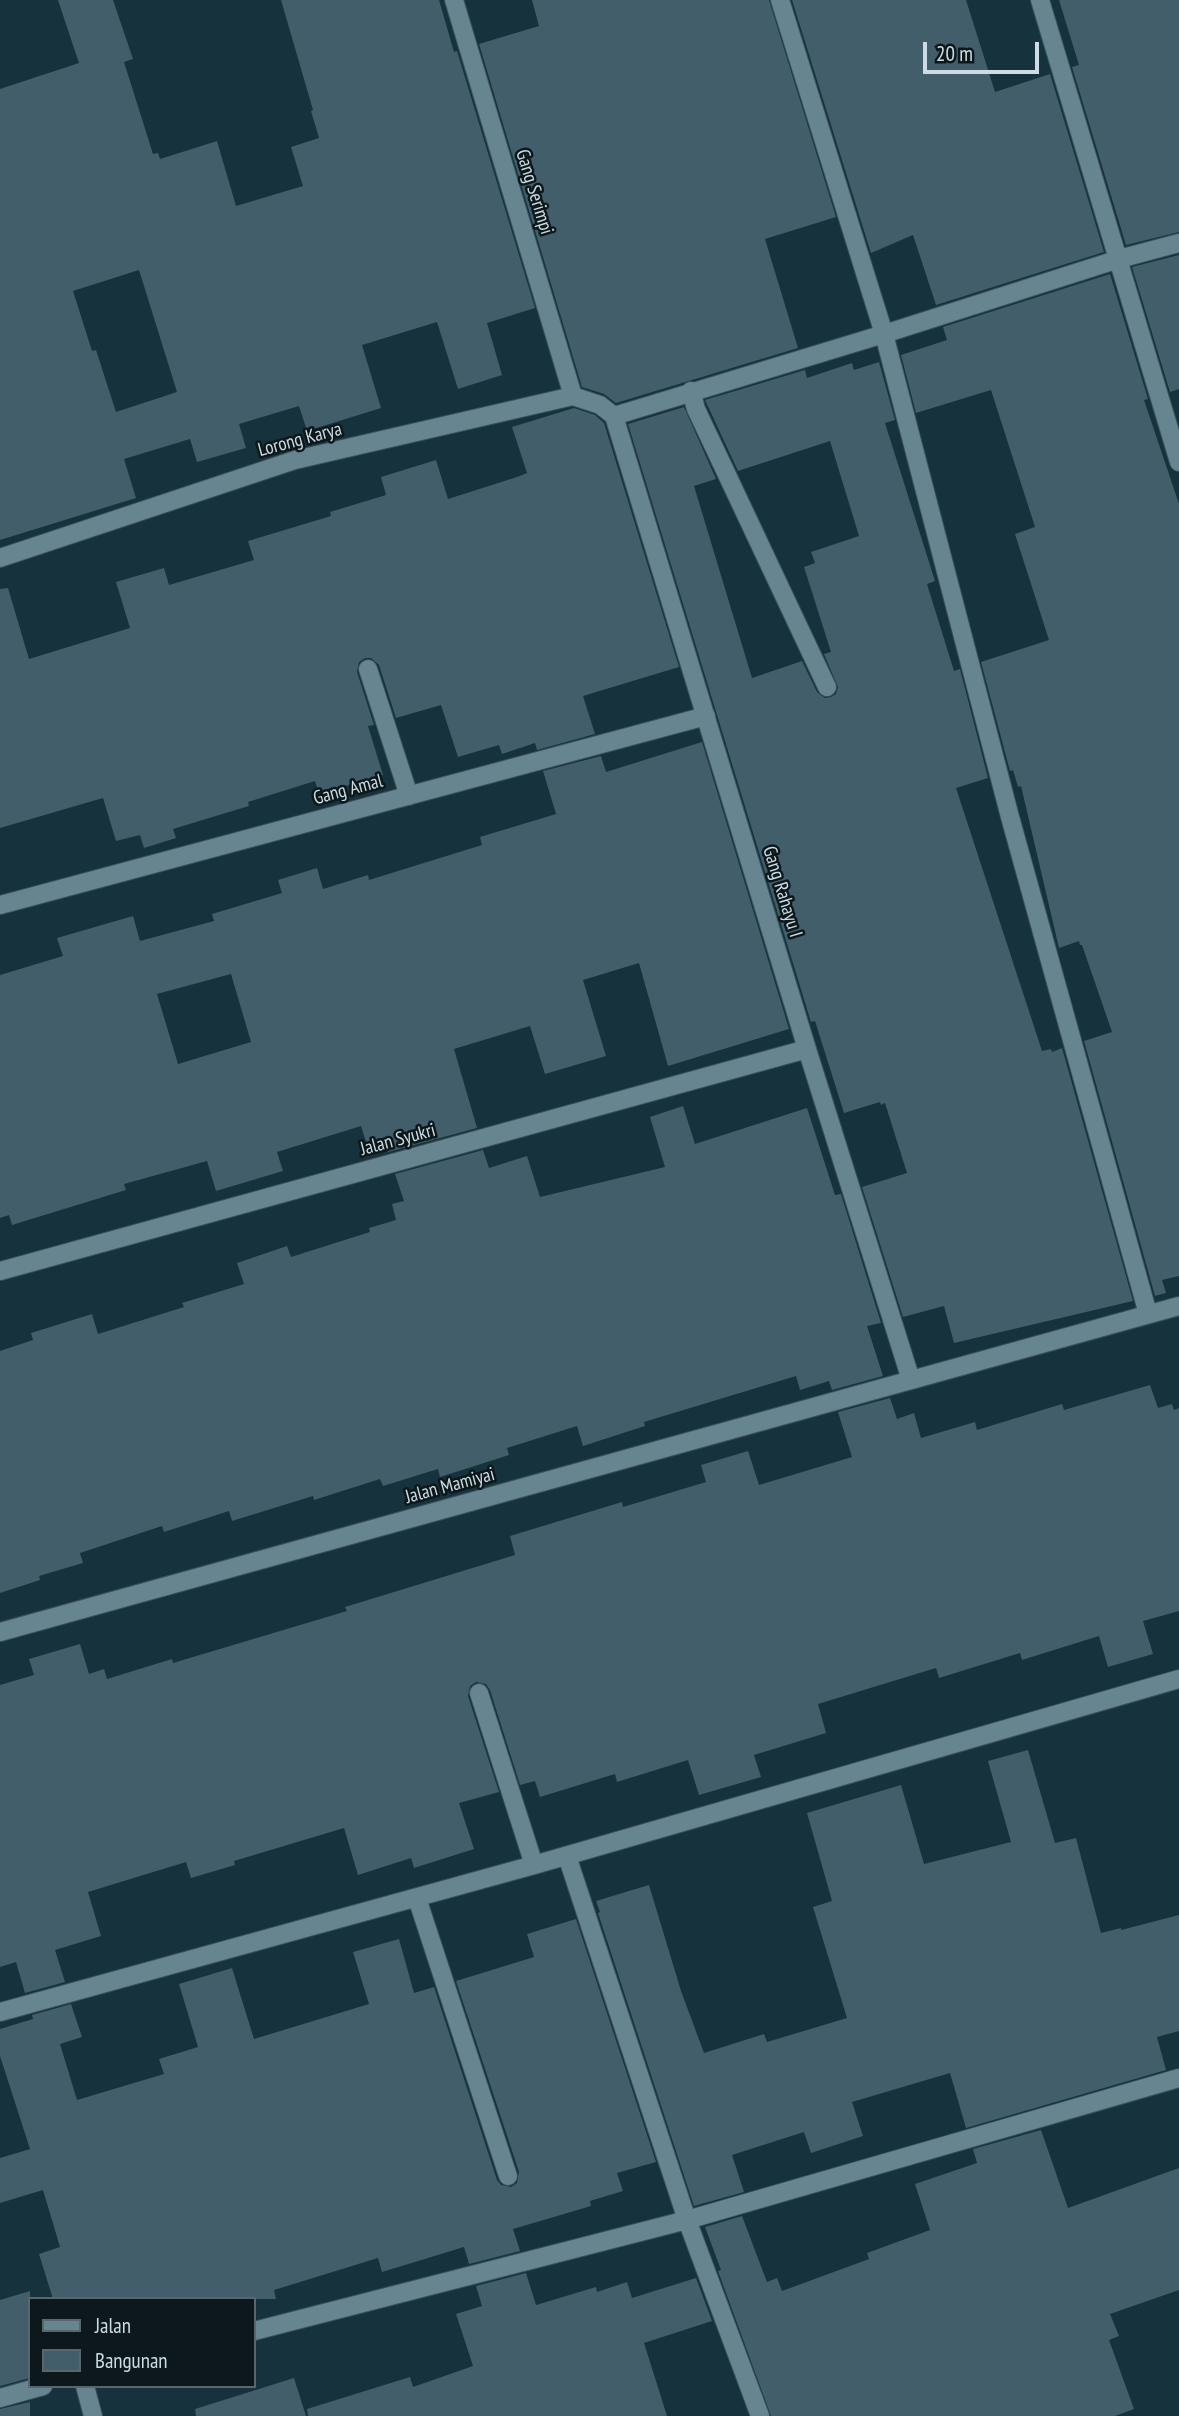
<!DOCTYPE html>
<html>
<head>
<meta charset="utf-8">
<style>
  body { margin:0 }
  #map { position:relative; width:1179px; height:2416px; overflow:hidden; background:#16323c; font-family:"PT Sans Narrow",sans-serif }
  canvas { display:block }
  .legend { position:absolute; left:28px; top:2297px; width:228px; height:91px; box-sizing:border-box; background:#0c181c; border:2px solid #59666b; margin:0; padding:9px 12px; list-style:none; font-size:21px; color:#ccdce2 }
  .legend li { display:flex; align-items:center; gap:14px; height:35px }
  .legend b { width:35px; border:2px solid #59666b }
  .scale { position:absolute; left:923px; top:42px; width:116px; height:32px; box-sizing:border-box; border:4px solid #ccdce2; border-top:0; padding-left:9px; font-size:21px; line-height:24px; white-space:nowrap; color:#ccdce2; -webkit-text-stroke:5px #0c181c; paint-order:stroke }
</style>
</head>
<body>
<div id="map">
<canvas width="1179" height="2416"></canvas>
<ul class="legend">
<li><b style="height:9px;background:#678491"></b>Jalan</li>
<li><b style="height:19px;background:#425e6a"></b>Bangunan</li>
</ul>
<div class="scale">20 m</div>
</div>
<script>
const g = document.querySelector('canvas').getContext('2d');
g.lineJoin = 'round';
function fillPath(path, color) { g.fillStyle = color; g.fill(path, 'evenodd'); }
function stroke(path, color, width, dash) { g.strokeStyle = color; g.lineWidth = width; g.lineCap = dash ? 'butt' : 'round'; g.setLineDash(dash || []); g.stroke(path); }
function write(font, color, halo, rows, align = 'center') {
  g.font = font + ' "PT Sans Narrow",sans-serif'; g.lineWidth = 5; g.setLineDash([]); g.textBaseline = 'middle'; g.strokeStyle = halo; g.fillStyle = color; for (const [text, x, y, turn = 0] of rows) {
    g.save(); g.translate(x, y); g.rotate((+turn || 0) * Math.PI / 180); g.textAlign = isNaN(turn) ? turn : align; if (halo) g.strokeText(text, 0, 0); g.fillText(text, 0, 0); g.restore();
  }
}
fillPath(new Path2D(`
  M58,0H113L133,59L124,62L153,154L158,153L160,159L217,141L236,206L303,186L291,147L319,138L311,111L313,110L281,0H439L454,52L457,51L535,308L487,323L502,375L458,389L437,322L362,345L381,408L307,431L299,406L239,424L246,448L197,462L190,439L124,459L136,498L0,540V89L79,63ZM139,270L177,392L116,412L96,350L92,351L73,291Z
  M532,0H769L836,217L765,239L798,348L616,403L604,394L582,387L479,44L539,26Z
  M792,0H966L995,92L1050,74L1104,252L936,305L913,235L871,253Z
  M1059,0H1179V232L1126,245L1072,67L1079,65Z
  M1179,255V389L1170,392L1132,267Z
  M1110,274L1148,399L1144,400L1179,504V1276L1162,1280L1166,1293L1155,1296L1084,1041L1112,1032L1082,945H1080L1079,941L1059,948L1021,786L1018,787L1013,770L1010,771L981,662L1049,640L1015,534L1035,527L991,390L916,413L901,355L947,340L943,327Z
  M879,362L895,420L885,423L935,581L927,584L954,671L960,669L988,778L956,788L1042,1051L1051,1049L1052,1052L1062,1048L1133,1301L954,1343L944,1306L903,1317L862,1187L907,1173L885,1103L881,1105L880,1102L844,1113L815,1021L811,1022L628,424L684,407L716,479L694,486L752,678L802,661L817,692L825,698L831,697L836,694L838,687L824,654L831,652L804,567L815,563L811,552L859,536L830,441L738,471L705,400L805,370L807,378L852,363L854,370Z
  M574,408L595,415L604,423L679,667L583,696L595,734L537,750L535,743L502,754L499,745L458,757L441,705L396,718L379,665L371,658H365L359,662L357,672L374,725L368,726L383,775L319,794L315,781L248,802L249,806L173,829L176,838L144,848L140,835L116,841L103,798L0,828V589L8,588L29,659L130,628L116,582L164,568L169,585L254,560L248,541L331,516L330,512L386,495L381,477L436,460L448,499L517,477L527,473L512,427Z
  M702,742L789,1029L668,1066L639,963L583,980L606,1056L545,1074L530,1026L454,1049L477,1128L388,1152L384,1143L368,1148L361,1126L277,1152L283,1171L216,1191L207,1161L124,1184L126,1190L12,1225L9,1215L0,1218V975L63,956L57,938L133,916L140,941L214,921L212,914L282,893L278,880L317,868L323,889L368,875L369,880L482,845L480,837L556,814L543,771L601,756L606,772ZM231,974L251,1042L178,1064L157,994Z
  M683,1106L695,1144L807,1108L835,1195L841,1194L881,1323L867,1326L883,1376L832,1390L829,1381L800,1390L796,1376L644,1422L645,1426L583,1446L577,1426L507,1448L509,1455L440,1477L438,1469L383,1486L380,1479L314,1500L313,1496L232,1521L229,1511L164,1532L162,1526L80,1553L83,1563L39,1576L40,1580L0,1593V1351L33,1340L31,1333L92,1314L98,1334L184,1307L182,1303L244,1284L237,1263L287,1246L291,1257L370,1232L369,1228L396,1220L392,1204L404,1201L395,1174L483,1150L489,1168L527,1156L540,1197L665,1167L650,1117Z
  M1150,1385L1158,1408L1172,1404L1174,1410L1179,1408V1611L1143,1621L1153,1654L1108,1667L1099,1636L1022,1660L1020,1653L939,1678L936,1668L818,1704L826,1733L754,1755L761,1777L699,1795L688,1760L617,1782L615,1774L540,1797L535,1781L520,1785L490,1690L486,1684L476,1682L470,1686L468,1696L499,1792L459,1803L474,1849L414,1868L411,1858L358,1875L344,1828L234,1861L235,1865L191,1878L186,1862L88,1892L101,1936L55,1950L65,1982L25,1993L16,1962L0,1967V1685L34,1675L29,1659L80,1644L89,1674L104,1669L107,1679L172,1659L173,1663L347,1611L345,1607L515,1555L510,1536L622,1502L623,1507L706,1482L701,1465L748,1451L759,1485L852,1457L838,1412L890,1398L897,1419L914,1413L921,1438L975,1422L977,1430L1062,1404L1064,1410Z
  M1028,1750L1055,1843L1076,1838L1101,1933L1121,1928V1930L1179,1915V2031L1157,2037L1166,2070L966,2128L950,2073L852,2102L863,2136L811,2153L804,2132L732,2155L744,2192L694,2206L598,1913L600,1912L596,1901L649,1885L681,1991L704,2053L764,2034L767,2042L847,2018L813,1907L832,1901L807,1813L901,1785L924,1864L1011,1842L988,1761Z
  M576,1919L656,2162L617,2173L623,2191L590,2201L591,2206L513,2229L520,2251L469,2264L464,2247L382,2272L378,2258L274,2290L276,2299H53L39,2254L60,2247L43,2190L0,2203V2158L30,2149L0,2056V2029L33,2019L32,2015L71,2004L82,2037L60,2044L77,2100L164,2074L159,2059L198,2047L179,1984L232,1968L254,2039L369,2004L353,1952L399,1939L414,1993L434,1987L497,2180L501,2185L511,2187L517,2183L519,2172L456,1981L534,1957L527,1934Z
  M1041,2130L1068,2208L1179,2168V2290L1110,2314L1119,2336L1109,2340L1134,2409L1115,2416H771L718,2271L721,2270L705,2227L742,2216L767,2282L777,2278L782,2291L869,2259L867,2253L930,2230L915,2184L977,2163L973,2149Z
  M526,2273L536,2305L596,2287L597,2292L627,2282L632,2298L696,2278L712,2321L644,2343L667,2416H308L307,2409L410,2377L413,2387L473,2366L456,2314L482,2306L476,2286Z
  M30,2291V2378L0,2386V2300Z
  M294,2378L306,2416H196L195,2409Z
  M30,2402V2416H0V2409Z`), '#425e6a');
const minor = new Path2D(`
  M454,0L573,396
  M780,0L884,334L1010,817L1148,1314
  M1040,0L1179,462
  M691,391L696,409L827,687
  M614,416L807,1049L911,1380
  M614,416L884,334L1119,259L1179,243
  M0,558L295,460L573,396L600,405L614,416
  M368,669L409,796
  M0,905L706,716
  M0,1271L807,1049
  M0,1632L1179,1306
  M479,1693L534,1865
  M567,1856L687,2220L760,2416
  M417,1898L508,2176
  M0,2012L534,1865L1179,1679
  M254,2331L687,2220L1179,2078
  M85,2386L93,2416
  M0,2398L43,2386`);
stroke(minor, '#395058', 20);
stroke(minor, '#678491', 18);
write('19px', '#ccdce2', '#0c181c', [
  ["Gang Serimpi",534,192,73],
  ["Lorong Karya",300,440,-15],
  ["Gang Amal",348,790,-15],
  ["Gang Rahayu I",782,892,73],
  ["Jalan Syukri",398,1140,-15],
  ["Jalan Mamiyai",450,1486,-15]
]);
</script>
</body>
</html>
